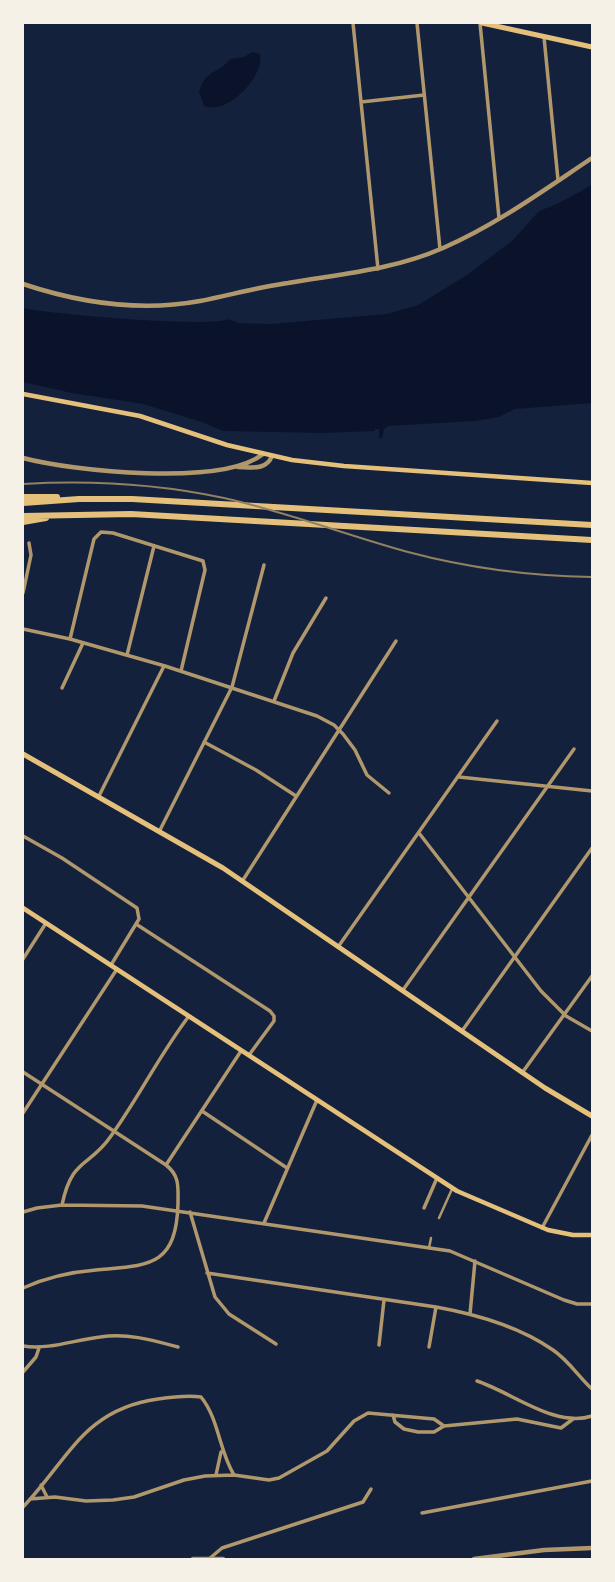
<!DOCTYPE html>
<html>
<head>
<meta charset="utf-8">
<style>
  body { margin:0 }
  #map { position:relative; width:615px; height:1582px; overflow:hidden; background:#14213d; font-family:"DejaVu Sans",sans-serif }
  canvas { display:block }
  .frame { position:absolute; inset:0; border:24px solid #f6f1e7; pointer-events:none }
</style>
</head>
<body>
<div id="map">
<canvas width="615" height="1582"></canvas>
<div class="frame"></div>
</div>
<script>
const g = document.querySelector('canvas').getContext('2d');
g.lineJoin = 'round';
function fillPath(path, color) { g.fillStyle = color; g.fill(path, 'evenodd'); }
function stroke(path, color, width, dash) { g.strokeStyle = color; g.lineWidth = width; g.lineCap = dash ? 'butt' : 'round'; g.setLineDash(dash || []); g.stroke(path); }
fillPath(new Path2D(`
  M252,52L260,54C266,73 229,116 204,106L199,92C205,69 219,74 230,59L244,57Z
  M592,185V403L515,409L499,417L475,421L388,426L384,429L382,438H379V429H375V431L322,433L223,431L202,422L143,404L72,393L23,382V308C47,314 214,328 229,319L239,323L270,324L387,314L418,305L467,275L513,240L539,211L557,204Z`), '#0b132b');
stroke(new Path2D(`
  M439,1218L452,1189
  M429,1248L431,1238`), '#b1986c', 2.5);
stroke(new Path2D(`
  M353,23L378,269
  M417,23L440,249
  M480,23L499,218
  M544,37L558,180
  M361,102L424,95
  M23,593L31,555L29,543
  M23,629L70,639L165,666L317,716L334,725L343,734L355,750L367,775L389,793
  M70,639L94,539L101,532L113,533L203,561L205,570L181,671
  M127,655L154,546
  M62,688L83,643
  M274,701L293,653L326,598
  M204,742L256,770L296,796
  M459,777L592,791
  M99,796L164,666
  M160,830L232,687L264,565
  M419,833L541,991L566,1016L592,1031
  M23,836L62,858L137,908L139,919L111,965
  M243,880L396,641
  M136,924L270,1011L274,1016V1021L249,1055
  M338,947L497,721
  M23,959L46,923
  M403,990L574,749
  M462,1031L592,848
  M23,1072L166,1165C180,1176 178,1187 178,1204C176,1268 148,1265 96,1270C71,1272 45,1278 23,1288
  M522,1073L592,976
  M202,1111L287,1168
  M23,1113L117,969
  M166,1165L241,1051
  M62,1205C72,1157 89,1168 111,1136C139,1097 160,1054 189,1016
  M424,1208L437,1178
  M23,1212L37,1208L62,1205L142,1206L450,1251L564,1300L577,1304H592
  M190,1212L215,1297L229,1314L276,1344
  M264,1223L317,1100
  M542,1228L592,1135
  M207,1273L436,1307C475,1314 520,1327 553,1350C568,1360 579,1377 592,1389
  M470,1314L475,1261
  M379,1345L384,1300
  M23,1346C49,1350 74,1340 100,1337C128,1333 152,1340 178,1347
  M429,1347L436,1307
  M23,1372L36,1357L39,1348
  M477,1381C513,1393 555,1428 592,1416
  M393,1415L395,1422L404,1429L418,1432H434L444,1426L517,1419L561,1428L573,1419
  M216,1475L221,1452
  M41,1485L47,1497
  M30,1499L55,1497L86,1501L113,1500L134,1497L184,1480L205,1476L234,1475L269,1480L279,1478L327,1451L354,1421L368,1413L434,1419L444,1426
  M23,1507C68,1460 84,1409 158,1399C172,1397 187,1395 201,1397C219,1419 219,1451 234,1475
  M422,1513L592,1481
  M209,1559L222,1548L363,1502L371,1489`), '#b1986c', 3.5);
stroke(new Path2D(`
  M23,284C80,303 140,312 200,301C230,295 259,287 288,283C341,274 393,270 443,248C496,225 544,190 592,158
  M23,458C72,471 222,487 263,454
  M238,467C251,467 266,471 272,456
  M193,1559H223
  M474,1559L544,1550L592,1548`), '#b1986c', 4.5);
stroke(new Path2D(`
  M23,394L140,416L227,445L292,460L344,466L592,483
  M23,908L457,1191L548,1230L573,1235H592`), '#e5c07b', 4.5);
stroke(new Path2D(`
  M482,23L592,47
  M23,754L223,868L545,1088L592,1116`), '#e5c07b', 5);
stroke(new Path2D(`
  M23,497H57
  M23,503L79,499H132L592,525
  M23,516L131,514L592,540
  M23,522L46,518`), '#e5c07b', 6);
stroke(new Path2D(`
  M23,484C90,480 158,484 224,498C287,512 346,535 408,552C468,568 530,576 592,577`), '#918062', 2);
</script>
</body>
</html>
